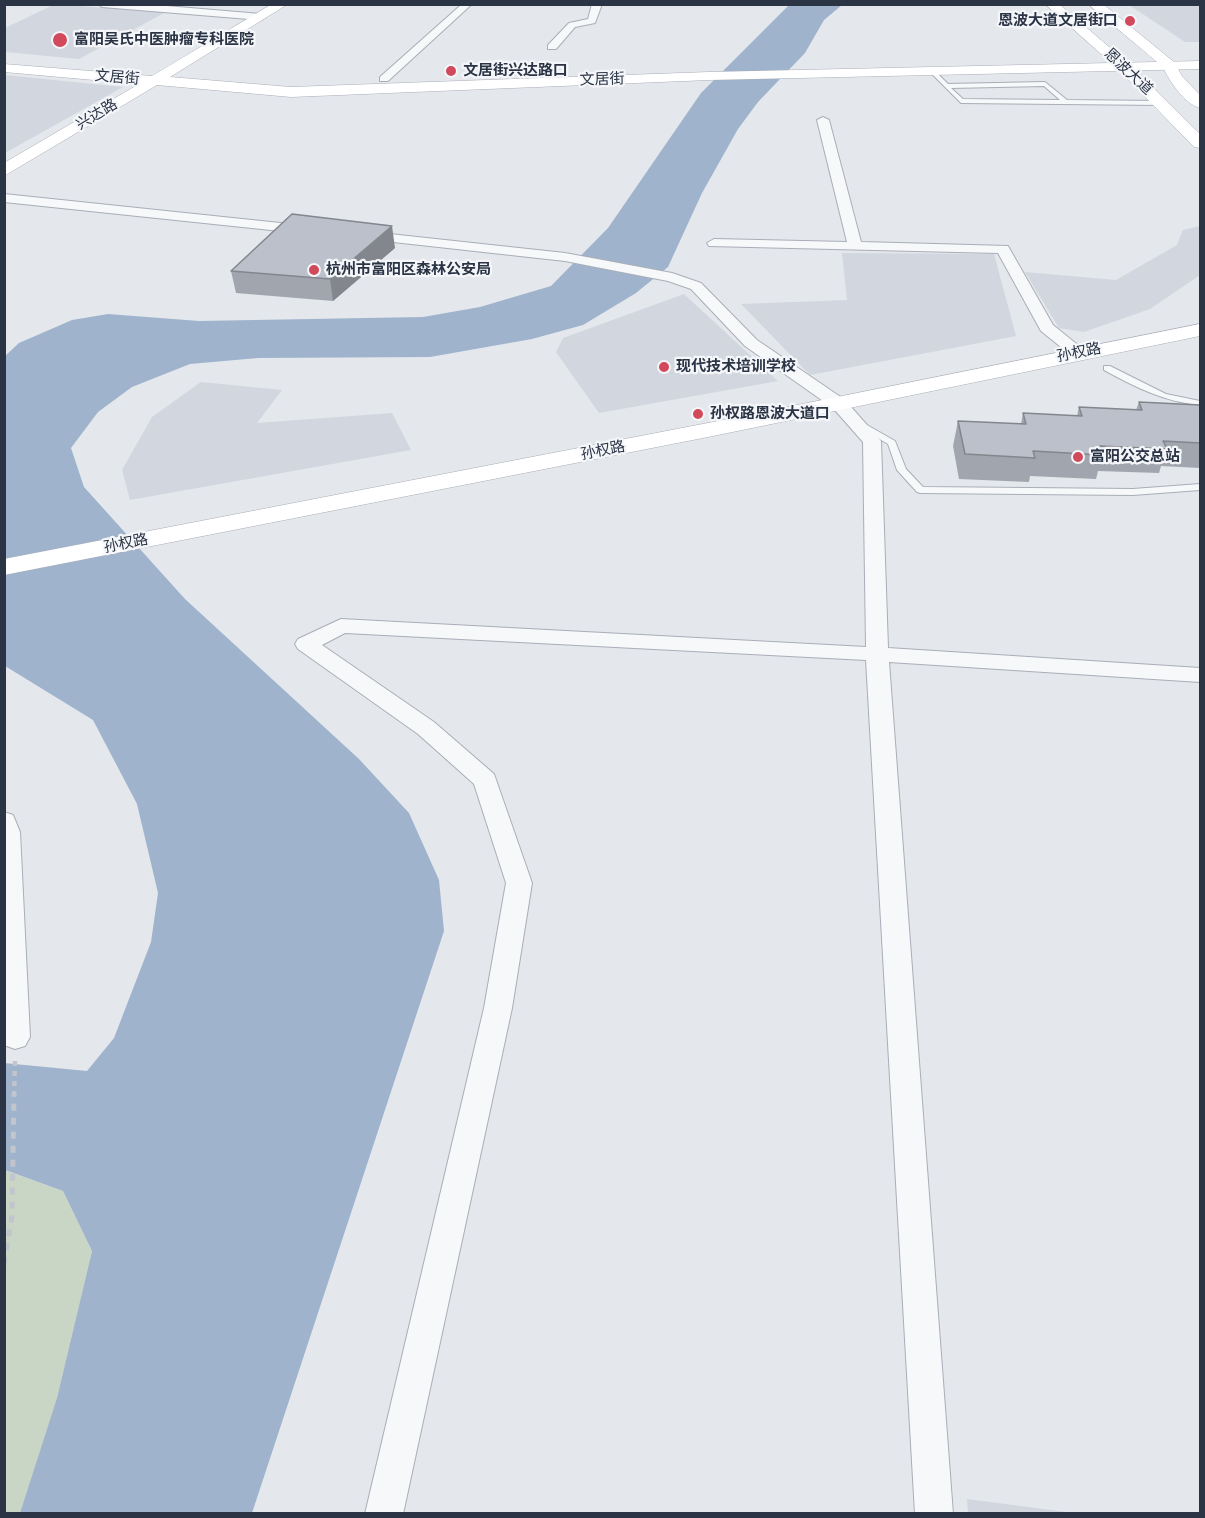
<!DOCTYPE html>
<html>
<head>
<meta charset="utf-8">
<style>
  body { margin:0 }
  #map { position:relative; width:1205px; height:1518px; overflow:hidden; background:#e4e7ec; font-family:"DM Sans",sans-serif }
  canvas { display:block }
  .frame { position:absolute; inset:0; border:6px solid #2b3445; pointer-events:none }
</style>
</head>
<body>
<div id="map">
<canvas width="1205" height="1518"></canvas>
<div class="frame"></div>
</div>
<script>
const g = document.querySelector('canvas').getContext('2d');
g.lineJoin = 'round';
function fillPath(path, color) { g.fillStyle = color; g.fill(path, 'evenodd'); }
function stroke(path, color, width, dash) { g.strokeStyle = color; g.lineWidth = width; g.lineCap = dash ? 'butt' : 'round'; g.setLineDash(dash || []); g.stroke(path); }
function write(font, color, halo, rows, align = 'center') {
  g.font = font + ' "DM Sans","Noto Sans SC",sans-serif'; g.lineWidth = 4.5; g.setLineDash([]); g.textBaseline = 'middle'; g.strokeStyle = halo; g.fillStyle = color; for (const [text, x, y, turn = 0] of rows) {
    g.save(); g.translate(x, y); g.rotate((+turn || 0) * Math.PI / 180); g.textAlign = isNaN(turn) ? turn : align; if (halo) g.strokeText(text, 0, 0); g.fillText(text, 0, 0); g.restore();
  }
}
fillPath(new Path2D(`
  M53,5H64L166,12L79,59L5,52V28Z
  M1129,5H1200V42H1185Z
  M5,75L123,87L5,153Z
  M1200,226V275L1150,309L1084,332L1059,328L1025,272L1116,280L1177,245L1183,230Z
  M842,253L994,254L1016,336L810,375L741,304L847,300Z
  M684,294L778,381L599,413L556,352L563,338Z
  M201,382L282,390L257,423L392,413L411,450L130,500L122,470L152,417Z
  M967,1499L1074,1513H968Z`), '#d2d6de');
fillPath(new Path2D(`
  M4,1170L63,1191L92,1251L57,1399L20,1514L4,1513Z`), '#c9d6c5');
fillPath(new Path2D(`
  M789,5H842L824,20L805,53L758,102L738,129L702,193L668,267L636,293L583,325L532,339L430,357L258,358L190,364L132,387L98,412L71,448L84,487L185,599L359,759L409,813L439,880L444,931L252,1513H20L57,1398L92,1251L63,1191L5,1170L4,1063L87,1071L114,1038L151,942L158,893L137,804L93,720L5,666V356L19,343L72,320L108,314L199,321L423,317L480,307L551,286L608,228L701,93Z`), '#9fb4cc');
const lane = new Path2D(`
  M931,71H935L948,84L1045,82L1067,100L1160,101L1163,103L1160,105L961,103L931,73ZM1044,86L1060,100L963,99L951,88Z
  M1104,366H1110L1166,394L1200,401V405C1165,402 1135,387 1104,370Z
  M860,421L895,441L906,469L923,487L1133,489L1200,484V490L1133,495L920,493L917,492L897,470L888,444L857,426L856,424Z`);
const street = new Path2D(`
  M98,4H143L261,14L266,17L261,20L102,7Z
  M462,4H472L388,81H380V77Z
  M592,4H602L595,23L575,27L556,49H548V45L569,23L588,19Z
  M823,117L829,120L861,242L1008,246L1053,325L1084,350L1086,353L1084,356H1072L1041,331L998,253L709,246L707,243L714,239L847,242L817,120Z
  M4,194L309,226L316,230L309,234L4,202Z
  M362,231L565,253L672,273L701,283L757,340L845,400L881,441L888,648L1200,668V682L889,662L953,1514H915L866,660L345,633L322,645L434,722L494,774L532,883L512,1008L403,1514H365L484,1008L506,883L474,784L418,734L298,649L295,644L298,639L341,619L866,647L863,442L833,408L745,346L691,289L668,281L565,261L357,238L355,235Z
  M4,812L13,815L20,832L30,1037L25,1046L15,1049L4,1045Z`);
const secondary = new Path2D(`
  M272,4H288L170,77L291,87L709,72L1200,61V69L709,80L291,97L157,85L4,176V163L139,84L4,72V64L152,76Z
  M1200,324V336L713,436L4,575V559L713,422Z`);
const primary = new Path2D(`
  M1045,4H1059L1129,64L1200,134V148L1194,147L1119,70Z
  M1088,4H1103L1174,62L1182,76L1200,95V108C1185,104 1169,81 1163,67Z`);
stroke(lane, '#a9aeb7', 2);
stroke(street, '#a9aeb7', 2);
stroke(secondary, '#a9aeb7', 1);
stroke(primary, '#a3abb8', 1);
stroke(new Path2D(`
  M14,1096L15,1061`), '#c2c5cb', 4.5, [5, 5]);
stroke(new Path2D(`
  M4,1264L12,1216L14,1094`), '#c2c5cb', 5, [7, 7]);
fillPath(lane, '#f7f8fa');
fillPath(street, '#f7f8fa');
fillPath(secondary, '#fff');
fillPath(primary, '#fff');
fillPath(new Path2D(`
  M395,248L333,301L236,293L231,271Z
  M1139,402L1200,405V468L1161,466L1159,473L1098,471L1096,479L1030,476L1029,482L959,479L953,446L958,421L1021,424L1023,413L1077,416L1079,407L1136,410Z`), '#a1a5ae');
fillPath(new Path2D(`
  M392,226L395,248L333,301L330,279Z`), '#83868d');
const building = new Path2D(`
  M292,214L392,226L330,279L231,271Z
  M1139,402L1200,405V443L1163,441L1167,449L1100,446L1103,455L1033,451L1035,458L965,454L958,421L1026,424L1023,413L1082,416L1079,407L1142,410Z`);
fillPath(building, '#bbc0ca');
stroke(building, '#83868d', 1.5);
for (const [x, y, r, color] of [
  [1130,21,6,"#d1495b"],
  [60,40,8,"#d1495b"],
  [451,71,6,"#d1495b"],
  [314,270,6,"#d1495b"],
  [664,367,6,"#d1495b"],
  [698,414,6,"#d1495b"],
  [1078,457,6,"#d1495b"]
]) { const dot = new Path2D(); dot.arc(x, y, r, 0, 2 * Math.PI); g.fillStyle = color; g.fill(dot); stroke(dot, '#f4f6f9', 2); }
write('bold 15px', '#2b3445', '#f4f6f9', [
  ["恩波大道文居街口",1118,21,"right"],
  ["富阳吴氏中医肿瘤专科医院",74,40],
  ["文居街兴达路口",463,71],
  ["杭州市富阳区森林公安局",326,270],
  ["现代技术培训学校",676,367],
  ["孙权路恩波大道口",710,414],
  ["富阳公交总站",1090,457]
], 'left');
write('15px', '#2b3445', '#f4f6f9', [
  ["恩波大道",1128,72,43],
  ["文居街",117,78,5],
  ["文居街",602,80,-2],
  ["兴达路",97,115,-31],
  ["孙权路",1079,353,-11],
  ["孙权路",603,451,-11],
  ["孙权路",126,544,-11]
]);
</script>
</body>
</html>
